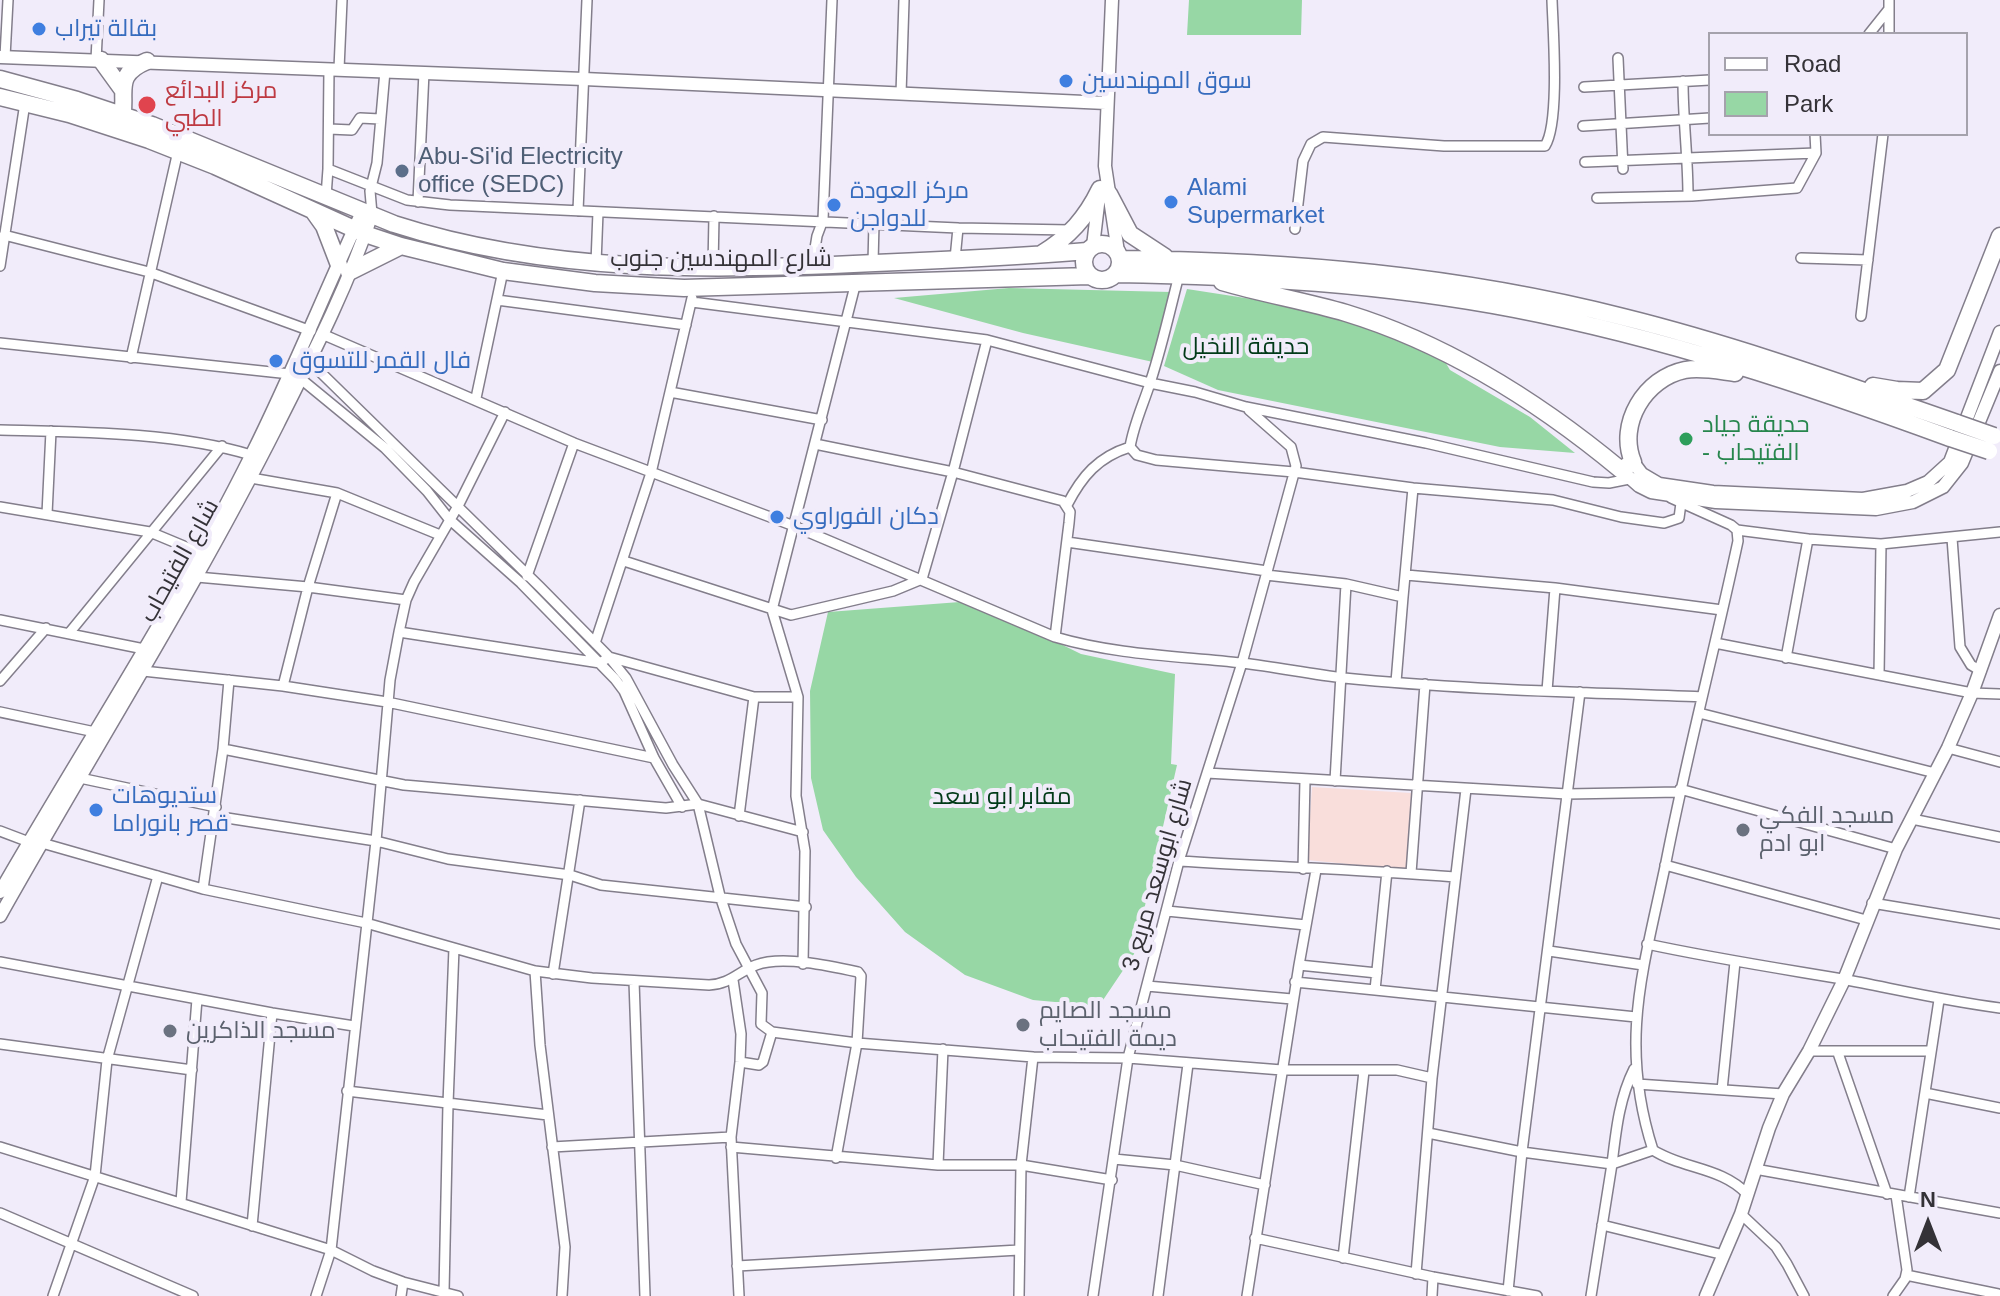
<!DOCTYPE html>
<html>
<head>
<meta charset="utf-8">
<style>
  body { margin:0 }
  #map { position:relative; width:2000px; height:1296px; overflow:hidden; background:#f1ecfa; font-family:Helvetica,sans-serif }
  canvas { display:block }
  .legend { position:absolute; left:1708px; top:32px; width:260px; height:104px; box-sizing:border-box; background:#f1ecfa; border:2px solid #a5a2ac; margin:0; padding:10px 14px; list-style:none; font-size:24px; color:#343237 }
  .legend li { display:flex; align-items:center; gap:16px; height:40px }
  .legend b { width:40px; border:2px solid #a5a2ac }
  .north { position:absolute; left:1888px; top:1184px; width:80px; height:80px; -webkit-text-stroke:6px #f1ecfa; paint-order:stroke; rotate:0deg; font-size:22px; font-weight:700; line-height:32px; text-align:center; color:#343237 }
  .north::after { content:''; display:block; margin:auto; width:28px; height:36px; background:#343237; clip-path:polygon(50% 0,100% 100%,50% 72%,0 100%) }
</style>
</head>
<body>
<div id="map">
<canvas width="2000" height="1296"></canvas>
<ul class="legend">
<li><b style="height:10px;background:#fff"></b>Road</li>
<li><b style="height:22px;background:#97d7a5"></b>Park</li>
</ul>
<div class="north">N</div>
</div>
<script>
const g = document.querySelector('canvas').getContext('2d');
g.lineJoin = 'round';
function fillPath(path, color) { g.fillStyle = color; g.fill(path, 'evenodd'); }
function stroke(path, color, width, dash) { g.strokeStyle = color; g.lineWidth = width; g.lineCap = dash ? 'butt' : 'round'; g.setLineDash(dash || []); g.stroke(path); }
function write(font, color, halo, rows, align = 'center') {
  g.font = font + ' Helvetica,Cairo,sans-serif'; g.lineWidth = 8; g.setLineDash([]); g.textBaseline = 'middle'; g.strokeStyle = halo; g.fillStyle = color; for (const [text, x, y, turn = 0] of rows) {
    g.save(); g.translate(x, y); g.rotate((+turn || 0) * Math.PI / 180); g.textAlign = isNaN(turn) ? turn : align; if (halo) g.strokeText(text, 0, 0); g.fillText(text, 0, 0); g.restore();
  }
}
fillPath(new Path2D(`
  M1312,787L1411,793L1408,870L1307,860Z`), '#f9dedb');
fillPath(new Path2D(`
  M1189,0H1302L1301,35H1187Z
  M1009,288L1171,292L1153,362L1023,333L894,298Z
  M1187,289L1271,302L1350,321L1441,355L1450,370L1530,417L1575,453L1500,447L1218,390L1164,366Z
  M973,601L1081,654L1175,674L1171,764L1177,765L1134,954L1099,1006L1033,1000L965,975L905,932L856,877L823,830L811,778L810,691L828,612Z`), '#97d7a5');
const street = new Path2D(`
  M1869,34L1889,9
  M1889,34V0
  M5,57L8,0
  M1618,58L1623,169
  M96,60L99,0
  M339,69L342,0
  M1683,81C1683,120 1688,157 1688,196
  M1584,87L1710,80
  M901,94L904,0
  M1583,126L1710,118
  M329,129L352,130L360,118L380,119
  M1585,162L1816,153L1815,134
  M328,169L329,69
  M326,196L328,169L407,200L450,205L958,228L955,259
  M1597,198L1692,196L1797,188L1816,153
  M418,202L424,72
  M578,211L587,0
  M372,214L370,191L377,163L385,71
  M958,228L1070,230
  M1295,229L1303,161L1311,144L1323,137L1444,146H1545C1560,123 1553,30 1552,0
  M4,235L149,272L311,331
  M1801,258L1868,260
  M596,263L598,212
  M873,263L874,223
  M0,266L25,103
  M713,267L714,216
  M812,267L817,236L823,220L832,0
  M1179,275C1170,310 1162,346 1151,380C1144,403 1134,423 1130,447L1137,455L1156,460L1294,472L1413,488L1553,500L1621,517L1664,523L1679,518L1681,503
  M497,300L686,325
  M692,302L987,340L1150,383L1195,392L1246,407L1426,443L1593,482L1609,483L1629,479
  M1861,316L1883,134
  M322,334L574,443L794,526L1055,637C1116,655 1179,656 1242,663C1276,667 1310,674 1344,678C1463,690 1583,692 1702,697
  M0,343L290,374
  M131,358L178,151
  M309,361L540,587L609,657L626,678L673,765L698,804L720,896L736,944L762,993L761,1024L772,1032
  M301,379L385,448L427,491L449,519L521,583L615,679L624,691L654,758L682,807
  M670,392L822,420
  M476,398L503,271
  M0,430C80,432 175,432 251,455
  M815,444L953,472L1063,501L1070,512L1069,523L1055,637
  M251,478L337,493L440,535
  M1671,498L1731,525L1737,530L1738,541C1715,648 1687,754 1666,862C1644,968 1618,1041 1653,1150C1682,1169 1722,1167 1747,1194
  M1067,505C1082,476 1098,457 1130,447
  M0,507L150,532L198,552
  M47,514L51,431
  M1737,530L1808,539L1881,544L2000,532
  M1952,538L1960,647L1971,665L1981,671
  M1067,542L1267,571
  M624,561L791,615L893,591L922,579L953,472L987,340
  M1266,575L1346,584L1403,597L1413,488
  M1406,575L1555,588L1722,610
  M527,576L574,443
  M197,577L308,587L406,600
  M0,620L144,649
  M70,632L222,446
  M399,632L600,663L609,657L754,697H798
  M595,643L651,473L692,298
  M1715,643L1972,693L2000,694
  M1786,658L1808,539
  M143,671L283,686L387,702L654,758
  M1879,675L1881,544
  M0,681L46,628
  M1396,682L1403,597
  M283,686L308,587L337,493
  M1547,691L1555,588
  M0,712L95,732
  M1699,713L1935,773
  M1948,748L2000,762
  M223,749L404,785L666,808L698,804L803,832
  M1207,773L1567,794L1679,792
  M80,778L216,807
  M1335,781L1346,584
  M1680,789L1896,849
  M214,816L376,841L448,859L570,875L601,885L806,907
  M739,816L754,697
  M1912,819L2000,837
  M0,831L29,842
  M42,843L203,889L366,923L535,971L592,978L709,985C730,984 738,972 756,965C782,955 831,966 858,972L861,976L857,1043L836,1158
  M1179,861C1271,867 1363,869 1455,877
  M1665,865L1866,920
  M1303,869L1305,780
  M1387,871L1375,990L1636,1017
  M1411,873L1425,684
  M203,889L223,749L229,680
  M1872,903L2000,924
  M1167,911L1306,925
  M1647,944C1712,958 1777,968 1842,979C1895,989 1946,1001 2000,1008
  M1549,951L1643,965
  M0,962L272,1013L354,1026
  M803,964L805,851L796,796L798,697L772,610L856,282
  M1299,965L1316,870
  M535,971L540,1045L565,1247L562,1296
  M553,974L580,800
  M733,980L741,1034L740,1062L731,1137L739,1296
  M634,981L645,1296
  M1295,982L1375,990
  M1147,986L1292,999
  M0,1044L192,1070
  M1809,1051H1931
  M1838,1053L1887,1194
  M740,1062L759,1065L763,1062L772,1032L857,1043L1033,1057L1128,1058L1282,1070H1397L1432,1078L1466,789
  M1637,1084L1783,1094
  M1722,1090L1735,962
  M347,1091L548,1115
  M1925,1093L2000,1108
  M1428,1133L1522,1152L1612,1164C1616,1131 1619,1099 1634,1069
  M0,1147L331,1250L373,1271L403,1282L458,1296
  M552,1147L731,1137
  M731,1147L938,1165H1021L1112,1180
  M1114,1159L1175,1165L1265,1185
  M938,1165L943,1049
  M1755,1169L2000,1213
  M1909,1197L1939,1000
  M181,1202L197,999
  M0,1213L193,1296
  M1741,1214L1776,1247L1787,1264L1804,1296
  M1602,1225L1724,1255
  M252,1226L272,1013
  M1255,1238L1433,1277L1537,1296
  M1343,1258L1364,1071
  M737,1266L1019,1250
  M1416,1274L1432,1078
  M1906,1275L1998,1294
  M1508,1291L1522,1152L1580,692
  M444,1292L448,1104L454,948
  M53,1296L95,1176L107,1060L158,876
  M316,1296L331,1250L376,841L390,680L399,632L406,600L414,582L458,506L505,412
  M401,1296L403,1282
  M1019,1296L1021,1165L1033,1057
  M1093,1296L1128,1058L1179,861L1242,663L1296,466L1291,447L1249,410
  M1158,1296L1188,1064
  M1247,1296L1299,965L1377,973
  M1432,1296L1433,1277
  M1591,1296L1612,1164L1653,1150
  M1893,1296L1905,1279L1907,1270L1896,1195`);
const secondary = new Path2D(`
  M1112,0L1105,166L1118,252
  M0,57L584,79L1106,103
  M1093,246L1099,196
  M1633,462L1642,474L1659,484L1713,492L1863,499L1907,491L1928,482L1950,462L2000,332
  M1621,470L1639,486L1651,492L1716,502L1876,509L1913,502L1943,487L1962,463L2000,371
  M0,892C84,746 177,605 252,454C292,374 325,291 363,210
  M0,916C92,752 193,593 278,424C312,356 348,286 372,214
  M1706,1296L1741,1214L1769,1128L1783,1094L1809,1051L1844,980L1896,849L1948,748L1972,693L2000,615`);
const highway = new Path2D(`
  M101,60L122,89
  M0,79L77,100L152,125L394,224C549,274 715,271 875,263C946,260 1017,257 1087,251
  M0,97L69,114L149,140L215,166L365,234L401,246L503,271L595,283L684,288L1089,276
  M121,123C129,94 111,76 147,61
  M1109,194L1130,234L1165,257
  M314,212L324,226L339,265
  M1084 262a18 18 0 1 1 36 0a18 18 0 1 1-36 0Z
  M1041,254C1069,237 1086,218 1100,189
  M1120,259C1290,261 1458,275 1623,317C1736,345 1847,385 1957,423
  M349,272L401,246
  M1116,274C1250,276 1383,284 1514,309C1664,338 1808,386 1950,438
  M1222,282C1263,294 1305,301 1346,313C1448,344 1539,402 1621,470L1633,462C1617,424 1645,378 1685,370C1701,367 1719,371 1735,373
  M1873,386L1897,390L1923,391L1947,370L2000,236`);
stroke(street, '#837e8b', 12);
stroke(secondary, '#837e8b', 15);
stroke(highway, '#837e8b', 19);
stroke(street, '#fff', 9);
stroke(secondary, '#fff', 12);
stroke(highway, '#fff', 16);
const highwayBridge = new Path2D(`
  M1957,423L1994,436
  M1950,438L1989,451`);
stroke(highwayBridge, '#837e8b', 19, []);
stroke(highwayBridge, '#fff', 16);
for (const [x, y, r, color] of [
  [39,29,8,"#3f7fe0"],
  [1066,81,8,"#3f7fe0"],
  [147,105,10,"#e0444e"],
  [402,171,8,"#5c6f8a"],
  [1171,202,8,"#3f7fe0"],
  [834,205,8,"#3f7fe0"],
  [276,361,8,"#3f7fe0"],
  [1686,439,8,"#2e9e5b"],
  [777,517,8,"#3f7fe0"],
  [96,810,8,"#3f7fe0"],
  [1743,830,8,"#6b7280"],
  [1023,1025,8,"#6b7280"],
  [170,1031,8,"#6b7280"]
]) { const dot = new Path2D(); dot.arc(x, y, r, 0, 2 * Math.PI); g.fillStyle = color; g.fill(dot); stroke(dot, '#f1ecfa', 3); }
write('24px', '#366cbe', '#f1ecfa', [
  ["بقالة تيراب",55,29],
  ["سوق المهندسين",1082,81],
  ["Alami",1187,188],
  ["Supermarket",1187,216],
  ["مركز العودة",850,191],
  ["للدواجن",850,219],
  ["فال القمر للتسوق",292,361],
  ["دكان الفوراوي",793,517],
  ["ستديوهات",112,796],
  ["قصر بانوراما",112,824]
], 'left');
write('24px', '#be3a42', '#f1ecfa', [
  ["مركز البدائع",165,91],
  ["الطبي",165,119]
], 'left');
write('24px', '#4e5e75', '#f1ecfa', [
  ["Abu-Si'id Electricity",418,157],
  ["office (SEDC)",418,185]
], 'left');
write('24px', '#343237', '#f1ecfa', [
  ["شارع المهندسين جنوب",721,259],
  ["شارع الفتيحاب",180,561,-61],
  ["شارع ابوسعد مربع 3",1158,875,-74]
]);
write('24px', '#013a18', '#f1ecfa', [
  ["حديقة النخيل",1246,347],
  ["مقابر ابو سعد",1002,797]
]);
write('24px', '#27864d', '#f1ecfa', [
  ["حديقة جياد",1702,425],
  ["- الفتيحاب",1702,453]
], 'left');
write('24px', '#5b616d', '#f1ecfa', [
  ["مسجد الفكي",1759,816],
  ["ابو ادم",1759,844],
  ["مسجد الصايم",1039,1011],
  ["ديمة الفتيحاب",1039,1039],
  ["مسجد الذاكرين",186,1031]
], 'left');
</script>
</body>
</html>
